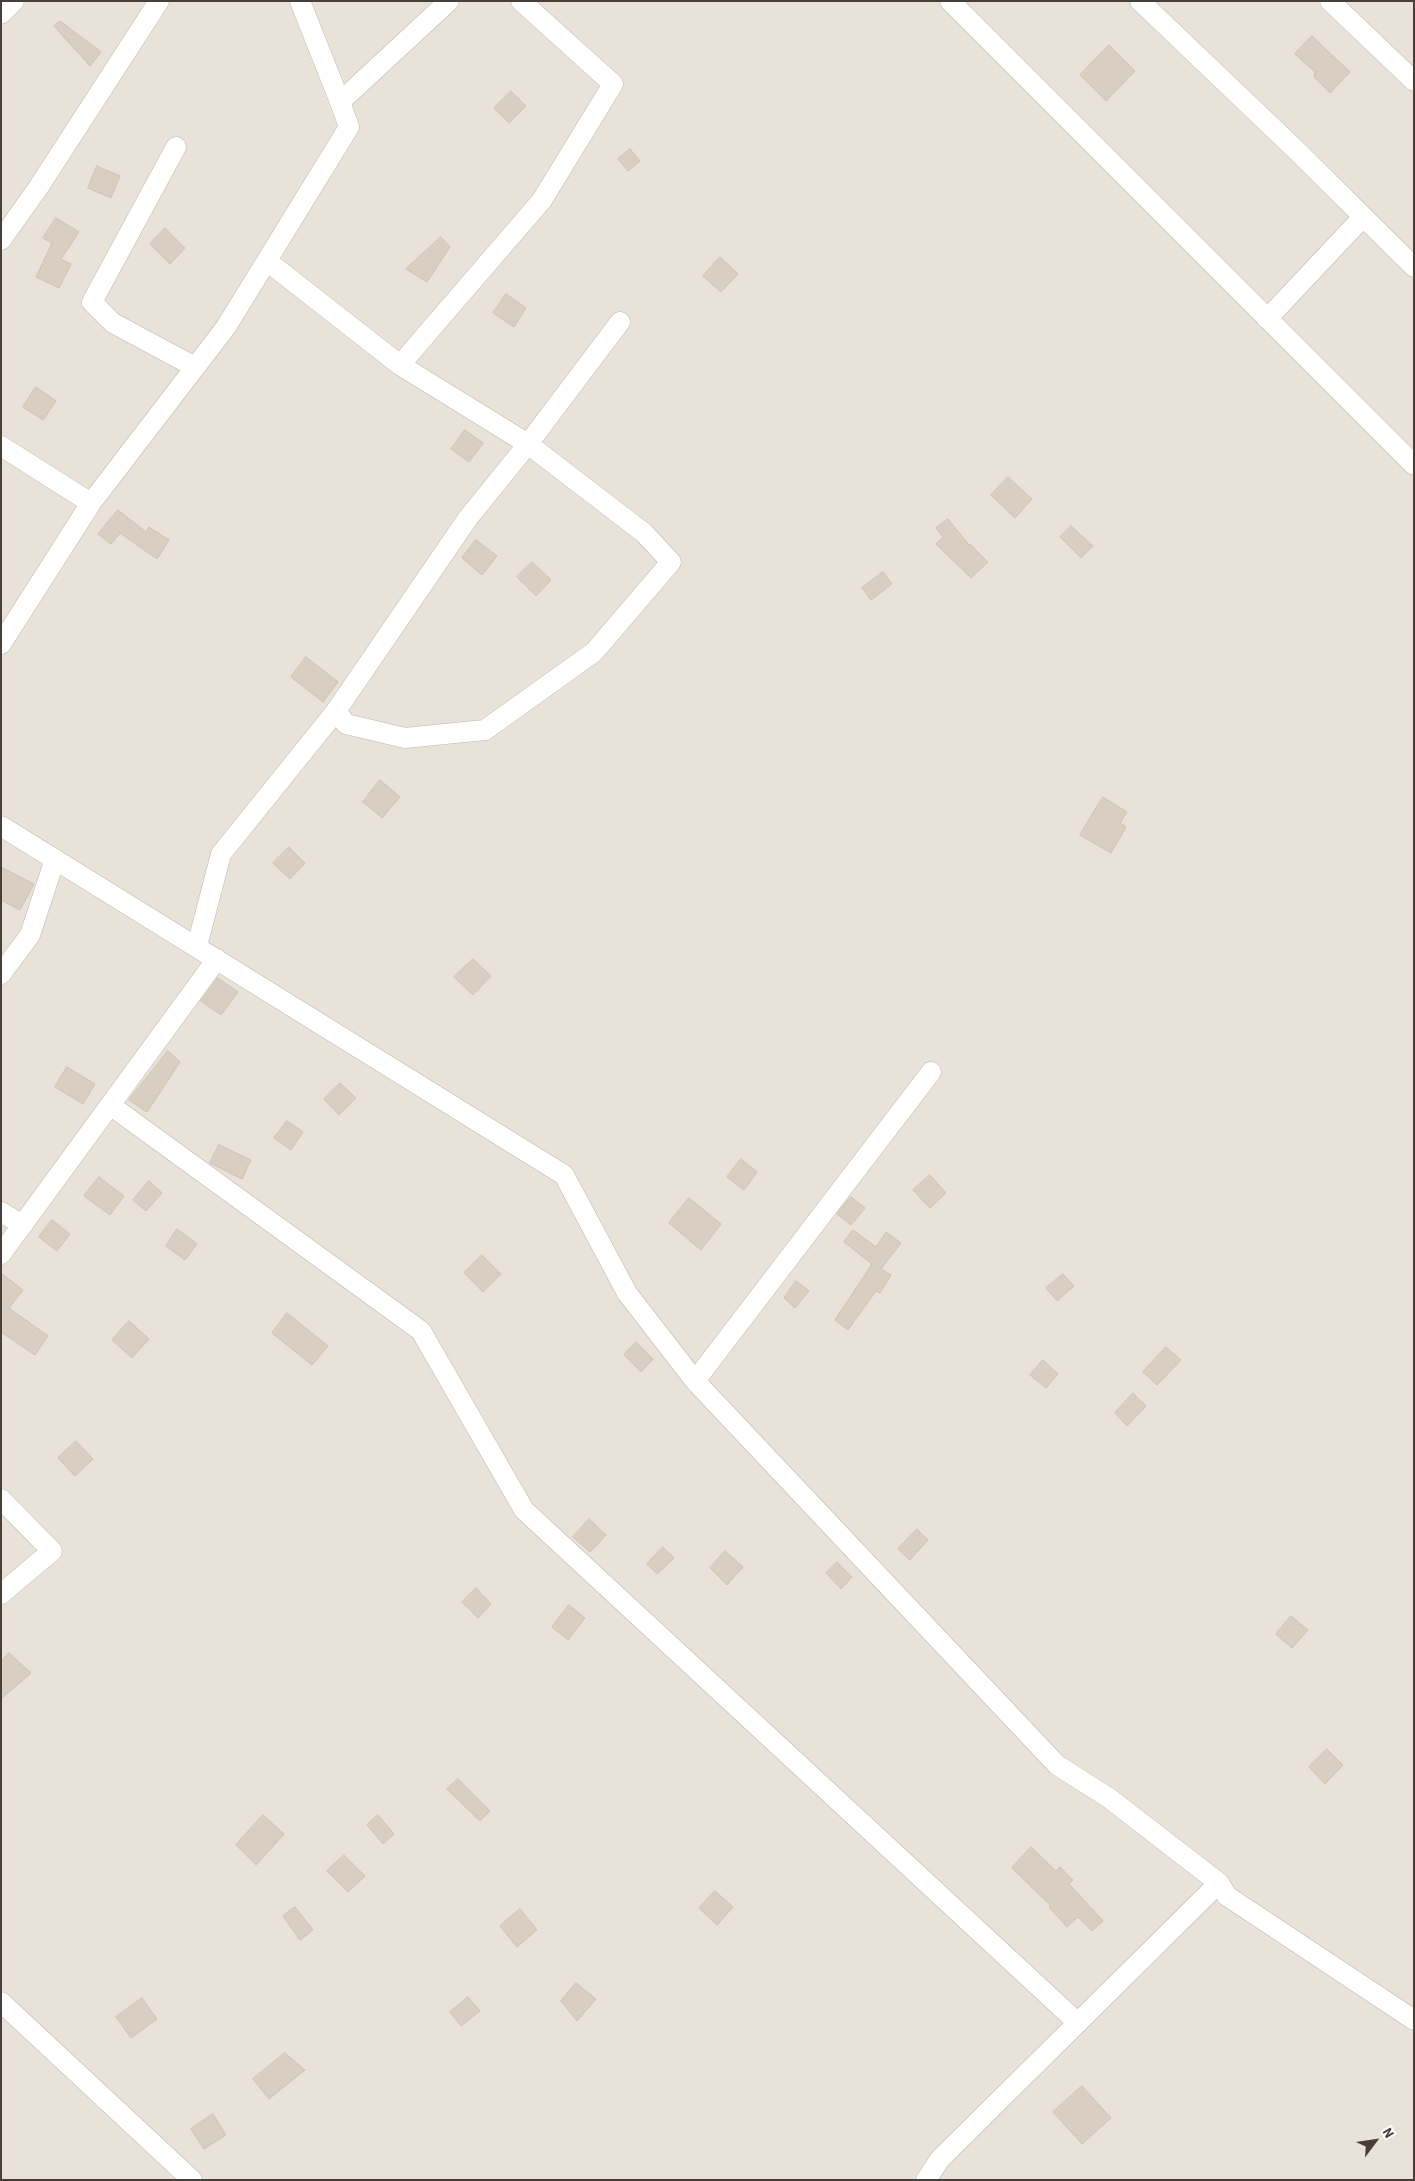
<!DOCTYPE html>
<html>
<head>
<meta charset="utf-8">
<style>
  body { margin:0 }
  #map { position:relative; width:1415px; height:2181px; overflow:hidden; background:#f4f0ea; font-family:"Source Sans 3",sans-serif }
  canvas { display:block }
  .frame { position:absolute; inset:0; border:2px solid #484038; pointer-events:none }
  .north { position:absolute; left:1350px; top:2116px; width:50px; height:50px; -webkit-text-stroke:4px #fff; paint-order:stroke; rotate:59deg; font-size:14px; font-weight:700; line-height:20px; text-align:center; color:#484038 }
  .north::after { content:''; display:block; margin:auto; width:18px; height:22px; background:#484038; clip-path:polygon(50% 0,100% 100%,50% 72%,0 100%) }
</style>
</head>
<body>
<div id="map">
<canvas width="1415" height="2181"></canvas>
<div class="frame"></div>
<div class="north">N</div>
</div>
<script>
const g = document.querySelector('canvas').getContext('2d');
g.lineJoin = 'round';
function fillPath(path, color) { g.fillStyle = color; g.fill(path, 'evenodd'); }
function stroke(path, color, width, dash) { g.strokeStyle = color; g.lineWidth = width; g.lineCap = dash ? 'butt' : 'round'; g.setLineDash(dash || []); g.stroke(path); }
fillPath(new Path2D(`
  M1,1H1414V2180H1Z`), '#e8e2d8');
const building = new Path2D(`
  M60,21L101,52L90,66L54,26Z
  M1312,36L1350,72L1330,93L1314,77L1315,72L1295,54Z
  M1109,45L1135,71L1106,101L1080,75Z
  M511,91L526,106L509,123L494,108Z
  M630,149L640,161L628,171L618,159Z
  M97,166L120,176L111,198L88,188Z
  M56,218L79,232L61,259L71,264L59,288L36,277L52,243L43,238Z
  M165,228L185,248L170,264L150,244Z
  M441,237L450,247L427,282L406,269Z
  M720,257L738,274L721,292L703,276Z
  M506,294L526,308L514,327L493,313Z
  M36,387L56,401L43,420L23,407Z
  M465,430L483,443L469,462L451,449Z
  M1008,477L1032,499L1015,518L991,495Z
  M118,510L146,532L149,527L169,540L157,559L120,533L111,544L98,534Z
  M948,519L969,545L970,544L988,562L971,578L936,544L943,537L936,528Z
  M1071,526L1093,546L1081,558L1060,537Z
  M476,540L497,556L482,575L462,558Z
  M532,562L551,580L536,596L517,577Z
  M883,572L892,584L871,600L862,588Z
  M306,657L338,682L323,702L291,677Z
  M380,780L400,797L382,818L363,802Z
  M1103,797L1127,812L1120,823L1126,827L1111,853L1080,835Z
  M289,847L305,863L290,879L273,863Z
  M1,867L34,884L20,910L1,900Z
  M473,959L491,976L473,995L454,977Z
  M218,978L238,992L221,1015L201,1001Z
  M168,1051L180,1062L147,1112L129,1100Z
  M67,1067L95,1084L83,1104L55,1087Z
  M340,1083L356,1098L339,1115L324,1099Z
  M287,1121L303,1132L291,1150L274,1138Z
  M219,1145L251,1160L242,1179L210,1163Z
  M741,1159L757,1172L744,1190L727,1177Z
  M930,1175L946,1193L930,1208L913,1190Z
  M99,1177L124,1196L110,1215L84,1196Z
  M149,1181L162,1193L146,1211L133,1200Z
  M851,1197L865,1208L851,1225L837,1214Z
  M689,1198L721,1224L701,1250L669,1223Z
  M52,1220L70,1234L57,1251L39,1237Z
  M177,1229L197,1244L185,1260L166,1246Z
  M853,1230L876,1247L886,1232L901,1243L881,1269L891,1275L880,1293L876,1291L848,1330L835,1320L872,1264L844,1242Z
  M482,1255L501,1274L483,1292L464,1273Z
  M1,1273L23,1290L9,1308L48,1336L35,1355L1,1332Z
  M1063,1274L1074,1286L1057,1301L1046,1288Z
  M796,1281L809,1291L795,1308L784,1298Z
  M287,1313L328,1346L312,1365L272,1333Z
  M129,1321L149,1339L132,1358L112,1340Z
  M636,1342L653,1359L641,1372L624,1355Z
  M1166,1347L1181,1360L1157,1385L1143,1372Z
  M1043,1360L1058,1374L1046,1388L1030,1375Z
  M1133,1393L1146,1406L1127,1426L1115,1413Z
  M76,1441L93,1459L75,1476L58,1458Z
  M589,1519L606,1535L590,1552L573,1537Z
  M917,1529L928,1540L910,1560L898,1549Z
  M663,1547L674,1558L657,1574L647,1564Z
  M725,1551L743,1567L727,1585L710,1568Z
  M837,1562L852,1577L841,1589L826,1573Z
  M476,1588L491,1604L478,1618L462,1602Z
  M569,1605L585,1618L568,1640L552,1627Z
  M1291,1616L1308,1630L1292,1648L1276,1634Z
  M9,1653L31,1673L1,1699V1662Z
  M1327,1749L1343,1765L1325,1784L1309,1767Z
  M458,1779L490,1811L480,1821L447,1789Z
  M263,1815L284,1834L256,1865L236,1845Z
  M378,1815L394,1834L383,1844L367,1825Z
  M1031,1847L1056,1871L1060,1867L1073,1880L1069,1884L1103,1921L1092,1931L1078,1917L1067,1927L1049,1907L1051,1906L1012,1868Z
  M344,1855L365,1876L348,1892L327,1871Z
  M715,1891L733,1907L717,1925L699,1908Z
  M295,1907L313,1930L300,1940L283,1916Z
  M520,1909L537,1930L517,1947L500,1926Z
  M576,1983L596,1999L577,2021L561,2001Z
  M468,1997L480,2011L461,2026L450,2012Z
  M142,1998L157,2019L131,2038L116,2017Z
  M285,2053L305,2070L269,2099L253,2079Z
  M1082,2086L1111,2118L1082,2144L1053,2112Z
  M213,2114L226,2135L204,2149L191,2129Z`);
fillPath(building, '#d9cec2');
stroke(building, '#d1c2b2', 1);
const minor = new Path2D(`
  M300,1L340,102L449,1
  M950,1L1414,465
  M1140,1L1295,149L1414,267
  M1330,1L1414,81
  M1,14L14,1
  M176,147L92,302L113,323L195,367
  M1,240L38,188L159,1
  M267,261L400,365L528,444L644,533L671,562L594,652L485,730L405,738L346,724L336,711
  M1267,319L1363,217
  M400,365L542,200L613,84L521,1
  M1,446L91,503
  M1,644L91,503L226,327L349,127L340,102
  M1,826L564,1175L627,1293L695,1381L1057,1765L1109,1798L1219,1883L1227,1896L1414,2020
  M197,946L221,854L336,711L468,518L528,444L620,322
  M1,974L30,935L55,859
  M110,1105L421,1331L524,1510L1078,2023
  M1,1212L23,1225
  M1,1254L217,959
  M695,1381L931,1072
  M1,1499L52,1551L1,1594
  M1,2002L192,2180
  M926,2180L940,2159L1219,1883`);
stroke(minor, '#c0b7ac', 21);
stroke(minor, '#fff', 20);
</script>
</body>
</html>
